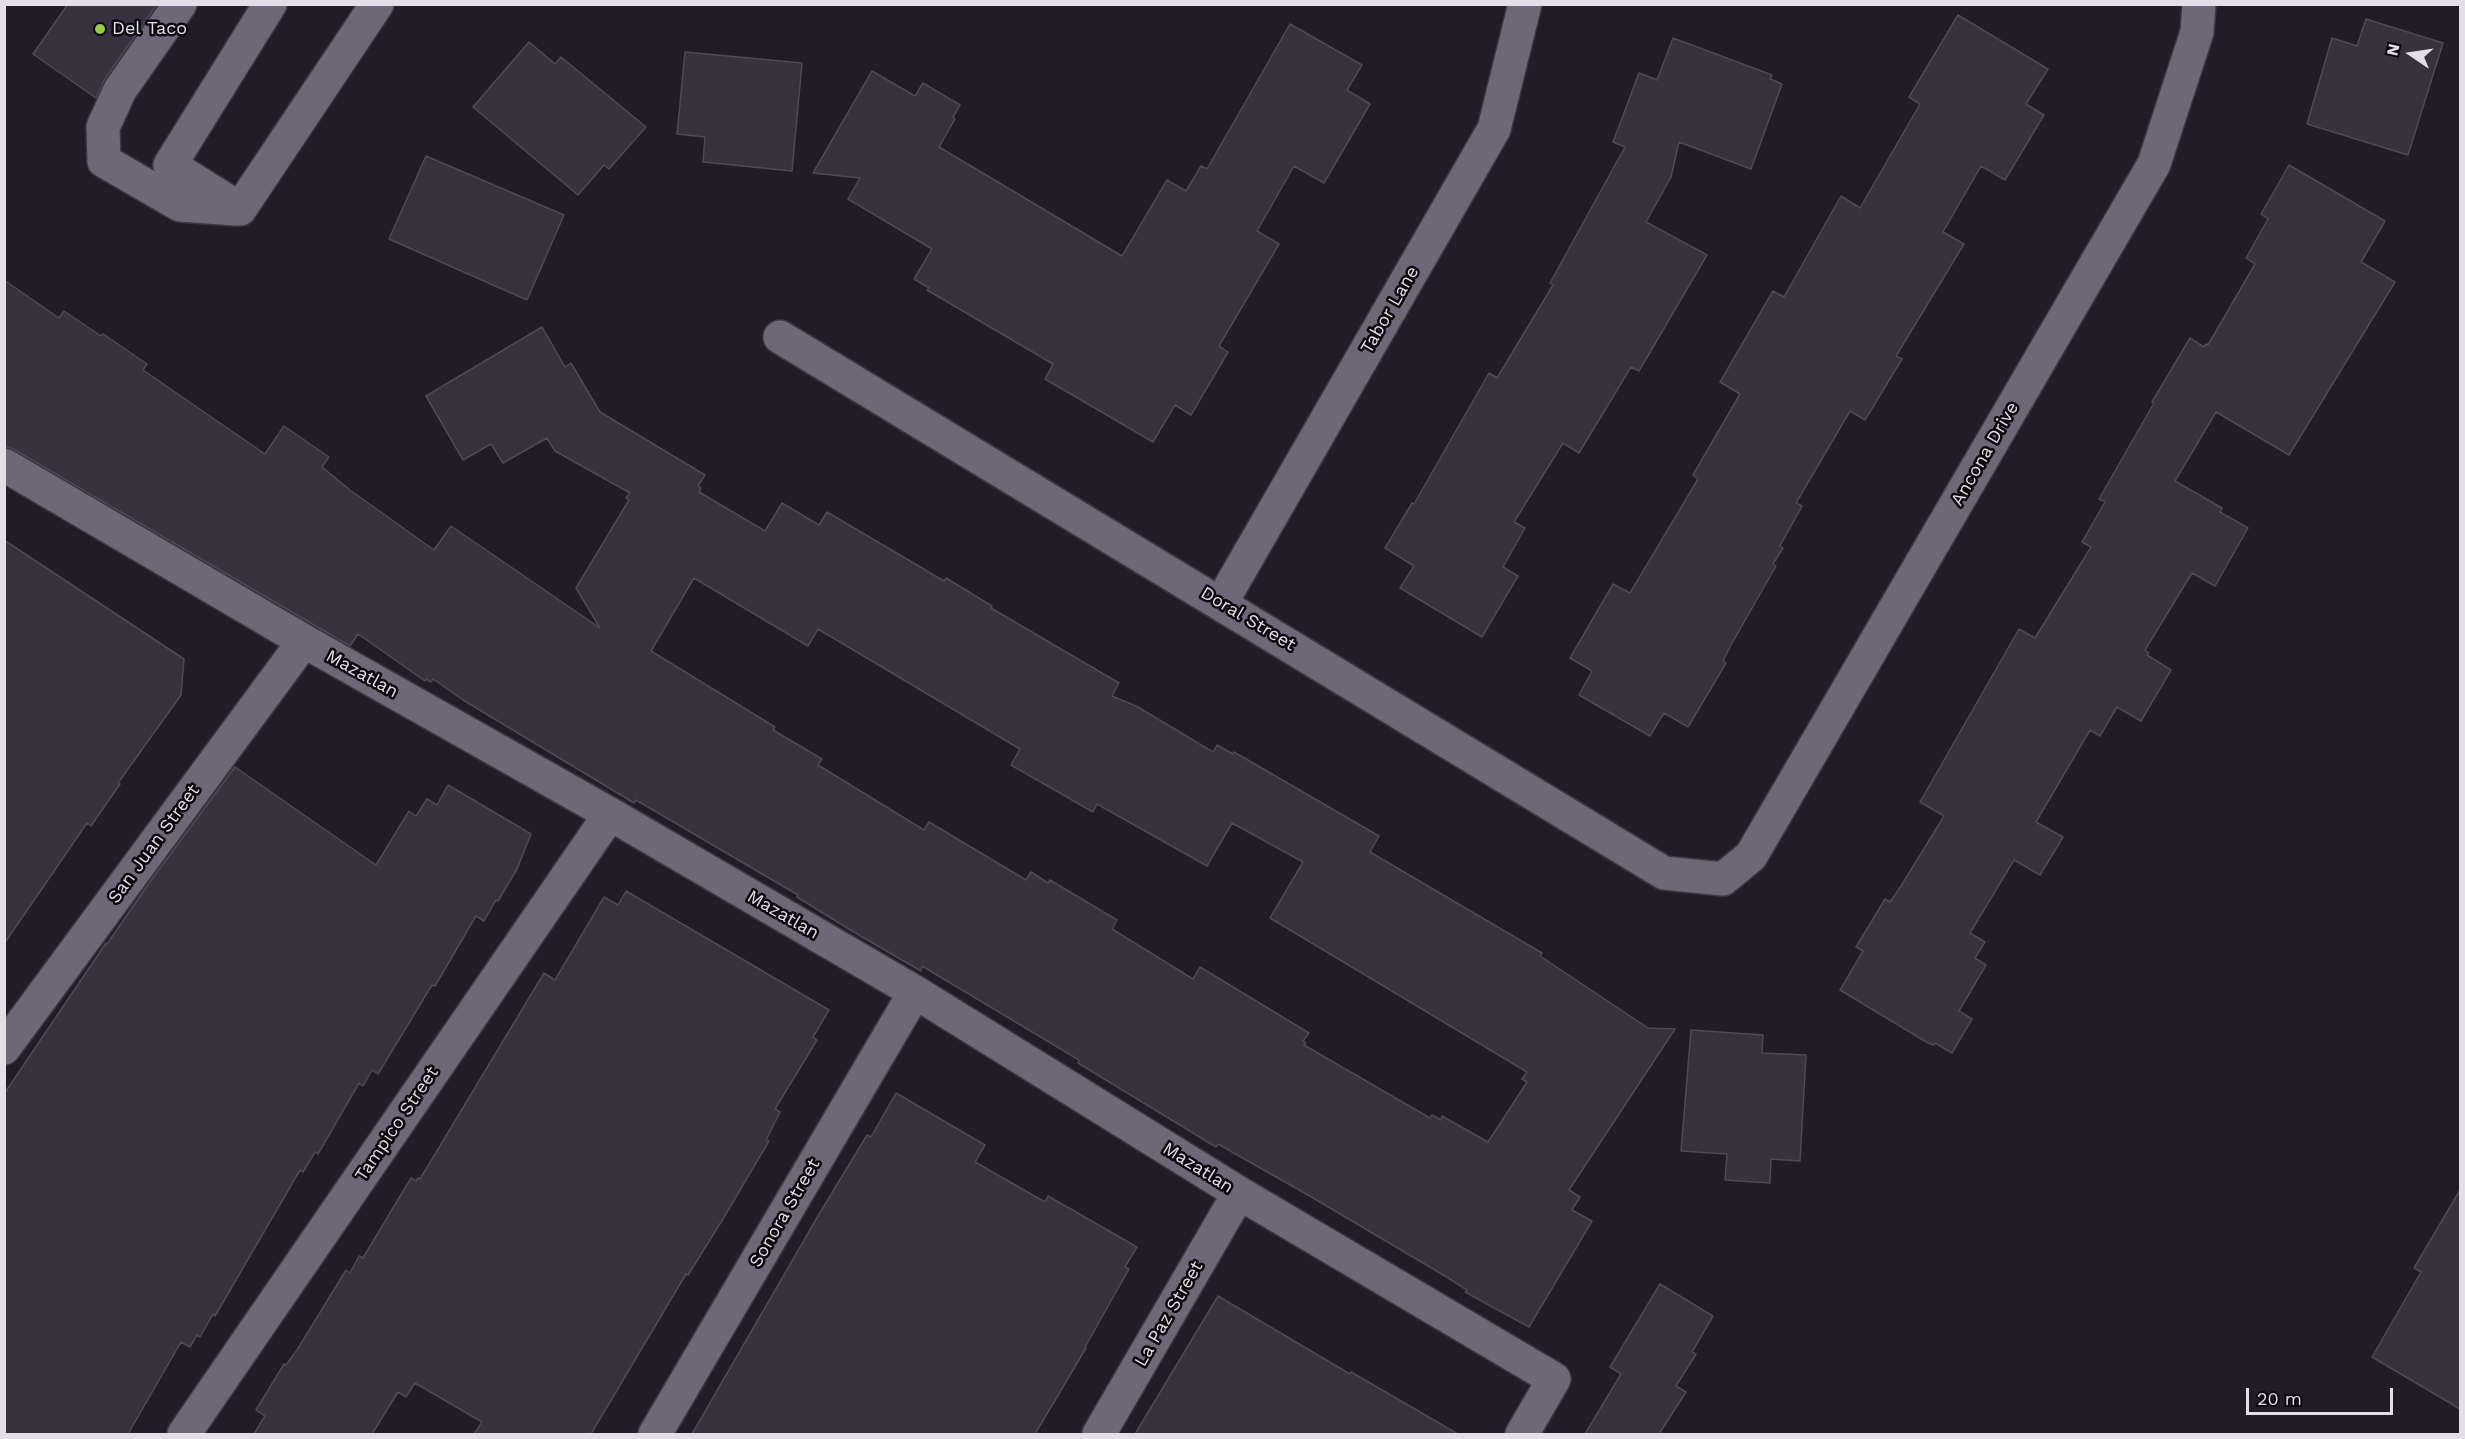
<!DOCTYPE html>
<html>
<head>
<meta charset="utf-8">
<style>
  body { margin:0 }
  #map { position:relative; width:2465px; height:1439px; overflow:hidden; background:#221c2a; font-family:"Work Sans",sans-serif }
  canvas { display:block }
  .frame { position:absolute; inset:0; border:6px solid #e3dfe8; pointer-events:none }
  .north { position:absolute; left:2381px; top:24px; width:60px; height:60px; -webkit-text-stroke:4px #0a080e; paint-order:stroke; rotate:283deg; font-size:16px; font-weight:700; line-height:24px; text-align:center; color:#e3dfe8 }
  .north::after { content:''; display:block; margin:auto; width:21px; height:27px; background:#e3dfe8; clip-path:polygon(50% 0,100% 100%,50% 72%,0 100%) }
  .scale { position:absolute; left:2246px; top:1388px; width:147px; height:27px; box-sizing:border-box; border:3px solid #e3dfe8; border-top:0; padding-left:8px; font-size:18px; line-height:21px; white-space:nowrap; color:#e3dfe8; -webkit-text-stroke:4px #0a080e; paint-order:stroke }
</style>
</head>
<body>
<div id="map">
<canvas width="2465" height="1439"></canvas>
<div class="frame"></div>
<div class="north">N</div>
<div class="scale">20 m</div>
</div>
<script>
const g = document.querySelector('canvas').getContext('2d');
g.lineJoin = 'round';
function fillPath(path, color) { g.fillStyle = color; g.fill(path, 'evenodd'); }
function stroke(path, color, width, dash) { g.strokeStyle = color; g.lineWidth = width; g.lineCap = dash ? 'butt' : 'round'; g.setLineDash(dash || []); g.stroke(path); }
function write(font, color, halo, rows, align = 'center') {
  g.font = font + ' "Work Sans",sans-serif'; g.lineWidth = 5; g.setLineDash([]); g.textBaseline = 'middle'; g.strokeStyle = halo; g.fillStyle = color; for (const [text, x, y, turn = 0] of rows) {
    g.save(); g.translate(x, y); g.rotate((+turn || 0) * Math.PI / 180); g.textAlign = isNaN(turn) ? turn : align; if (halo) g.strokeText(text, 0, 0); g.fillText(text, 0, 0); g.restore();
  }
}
const building = new Path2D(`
  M68,4H157L105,79L96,98L33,54Z
  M1958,15L2048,69L2026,104L2044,115L2005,180L1981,166L1943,232L1964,244L1896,356L1902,359L1865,420L1850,411L1796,503L1802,506L1780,546L1783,548L1773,564L1776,566L1731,645L1723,661L1726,663L1688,727L1664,713L1650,736L1579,695L1592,671L1570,658L1613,584L1630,593L1698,479L1693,475L1740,394L1720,382L1773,291L1784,297L1841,196L1860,208L1920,104L1909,97Z
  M2366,19L2443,43L2408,155L2307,124L2332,38L2357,46Z
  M1290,24L1362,65L1347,90L1370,104L1324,183L1294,166L1257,231L1279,244L1219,346L1228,352L1191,415L1175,405L1153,442L1045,379L1053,364L927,290L929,288L914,279L932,249L848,199L860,178L813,173L872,71L915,96L923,83L960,105L953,117L955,119L939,147L1122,256L1167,180L1186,191L1201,166L1207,169Z
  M1673,38L1772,75L1770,79L1782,84L1751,169L1679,142L1671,177L1646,222L1707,255L1639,371L1631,367L1579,453L1563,443L1514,522L1525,528L1503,567L1518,576L1482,637L1400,588L1414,566L1385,548L1412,503L1414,504L1489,373L1497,378L1553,285L1550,283L1625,147L1613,142L1639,73L1657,80Z
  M529,42L555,64L561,57L646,127L609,169L604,165L578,195L473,107Z
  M685,52L802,63L792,171L703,162L705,137L677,134Z
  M426,156L564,215L527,300L389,239Z
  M2289,165L2385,221L2361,262L2395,282L2289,455L2216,412L2175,481L2222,508L2220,512L2248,528L2215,586L2192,573L2145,650L2149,653L2147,655L2171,670L2141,721L2117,707L2100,736L2090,730L2036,822L2063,837L2040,875L2014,860L1970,933L1985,942L1975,958L1986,965L1959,1011L1972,1019L1952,1053L1935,1043L1934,1045L1928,1043L1840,990L1863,951L1856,947L1885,899L1890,902L1901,886L1944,816L1920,802L2019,629L2035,638L2091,547L2082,542L2105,502L2099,499L2154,403L2152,402L2190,338L2204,347L2206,344L2208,345L2255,264L2246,258L2268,219L2261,214Z
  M4,280L59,318L64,311L101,336L103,334L147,364L143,370L265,454L284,426L329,457L322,467L350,490L434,550L451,526L600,628L576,588L629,500L626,498L630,493L555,451L547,438L503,463L491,444L463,460L426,396L542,327L565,367L571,363L600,412L705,475L698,486L701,488L699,492L765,531L782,503L819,525L827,512L944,581L946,578L992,606L991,608L1119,683L1112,696L1138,707L1213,752L1217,745L1233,754L1234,752L1379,836L1370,852L1542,953L1540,956L1648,1028L1675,1029L1569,1190L1580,1197L1572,1210L1592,1221L1529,1327L1465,1292L1467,1290L1445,1276L1308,1195L1218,1144L1216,1147L1078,1063L1079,1060L922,966L921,971L852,931L797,897L798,895L636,800L634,803L463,700L433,679L431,682L426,679L425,681L358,634L350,646L13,449L4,446ZM694,578L808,646L818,629L1020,749L1011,765L1093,812L1097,804L1207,866L1232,823L1303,862L1270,918L1527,1072L1522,1079L1527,1082L1488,1142L1442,1116L1441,1120L1432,1115L1430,1118L1304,1045L1306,1043L1303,1041L1309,1033L1200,967L1193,979L1112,929L1117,920L1050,880L1048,883L1031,872L1026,880L929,822L924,830L818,765L822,759L773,730L775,727L651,651Z
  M4,540L184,659L181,695L118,783L120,784L91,826L87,823L4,944Z
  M235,767L376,865L409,811L416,816L427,799L437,805L448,785L531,834L517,869L498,901L496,900L484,921L476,916L435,986L432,985L378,1074L372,1070L363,1086L359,1083L318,1154L315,1152L303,1172L300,1170L215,1316L213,1314L200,1337L197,1335L190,1347L181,1342L128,1434H4V1094L106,943L107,944L152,879Z
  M626,891L829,1010L813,1037L817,1040L775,1109L780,1112L766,1140L769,1141L723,1219L688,1275L686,1274L591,1434H474L482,1422L415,1383L406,1397L398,1392L372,1434H254L265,1416L256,1410L284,1364L286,1365L297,1350L346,1270L350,1273L359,1256L363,1258L411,1178L416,1181L418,1178L420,1179L544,973L555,980L604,897L618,905Z
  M1691,1030L1763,1035L1762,1053L1806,1055L1800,1161L1771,1159L1770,1183L1725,1180L1727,1154L1681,1151Z
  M896,1093L985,1145L975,1162L1045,1202L1048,1196L1137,1247L1125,1267L1129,1269L1085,1347L1086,1348L1035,1434H692L818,1216L867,1135L871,1137Z
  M2460,1190V1409L2372,1357L2421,1272L2414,1268Z
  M1660,1284L1713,1316L1692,1352L1696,1354L1676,1386L1686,1392L1659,1434H1585L1621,1374L1610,1367Z
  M1218,1296L1350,1374L1351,1372L1458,1434H1135Z`);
fillPath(building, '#373140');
stroke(building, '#4f4958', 1.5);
const minor = new Path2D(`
  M180,4L120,90L103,127L104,161L180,205L235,209
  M270,4L170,165L240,209L377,4
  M780,337L1664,873L1723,879L1751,856L2154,164L2197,32L2199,4
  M4,465L304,641L610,814L915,992L1239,1193L1554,1379L1522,1434
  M1221,603L1494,129L1525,4
  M4,1048L304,641
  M184,1434L610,814
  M655,1434L915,992
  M1099,1434L1239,1193`);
stroke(minor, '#3b3741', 36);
stroke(minor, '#6e6777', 33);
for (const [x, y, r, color] of [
  [100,29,6,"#91cd3f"]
]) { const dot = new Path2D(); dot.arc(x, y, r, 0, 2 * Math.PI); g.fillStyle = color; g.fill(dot); stroke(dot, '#0a080e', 2); }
write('18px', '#e3dfe8', '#0a080e', [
  ["Del Taco",112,29]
], 'left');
write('18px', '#e3dfe8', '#0a080e', [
  ["Tabor Lane",1390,310,-60],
  ["Ancona Drive",1985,454,-60],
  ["Doral Street",1248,619,31],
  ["Mazatlan",362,674,29],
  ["San Juan Street",154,844,-54],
  ["Mazatlan",783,915,30],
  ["Tampico Street",397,1124,-56],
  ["Mazatlan",1198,1168,32],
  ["Sonora Street",785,1213,-60],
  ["La Paz Street",1169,1314,-60]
]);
</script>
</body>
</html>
